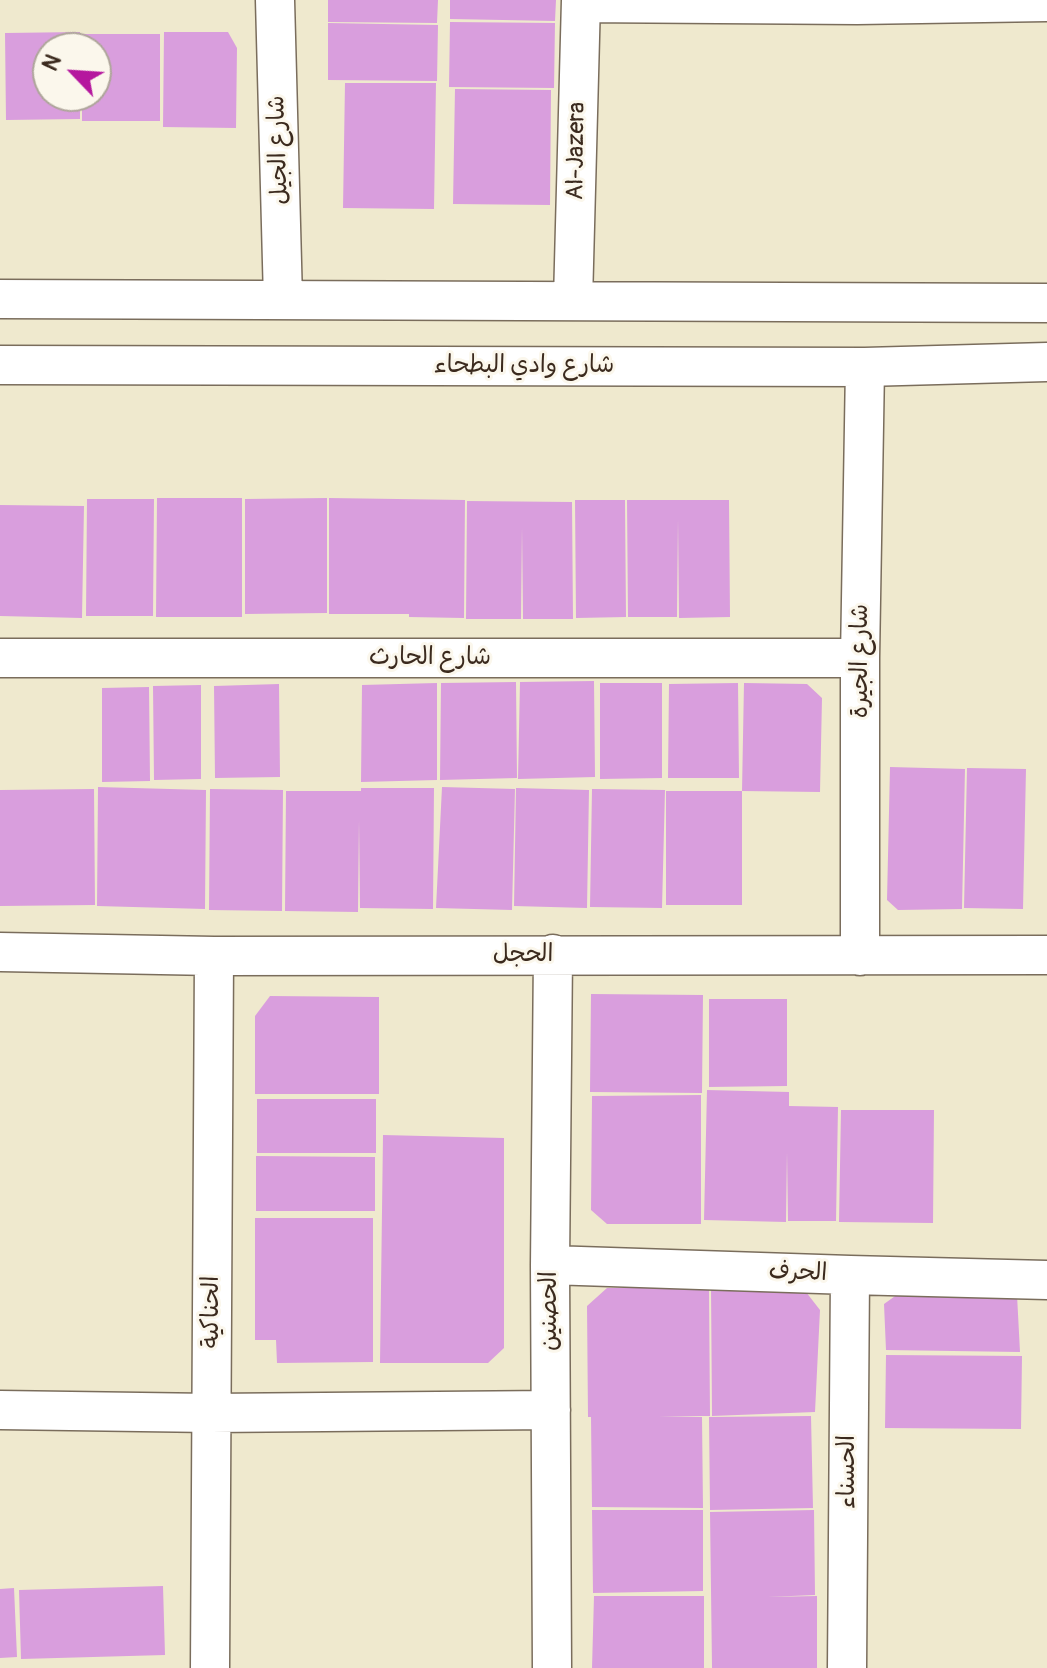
<!DOCTYPE html>
<html>
<head>
<meta charset="utf-8">
<style>
  body { margin:0 }
  #map { position:relative; width:1047px; height:1668px; overflow:hidden; background:#efe9ce; font-family:Pangolin,sans-serif }
  canvas { display:block }
  .north { position:absolute; left:32px; top:32px; width:80px; height:80px; box-sizing:border-box; background:#fbf7ec; border:2px solid #aea59a; border-radius:50%; rotate:295deg; font-size:22px; font-weight:700; line-height:32px; text-align:center; color:#3b2a1e }
  .north::after { content:''; display:block; margin:auto; width:28px; height:36px; background:#b5179e; clip-path:polygon(50% 0,100% 100%,50% 72%,0 100%) }
</style>
</head>
<body>
<div id="map">
<canvas width="1047" height="1668"></canvas>
<div class="north">N</div>
</div>
<script>
const g = document.querySelector('canvas').getContext('2d');
g.lineJoin = 'round';
function fillPath(path, color) { g.fillStyle = color; g.fill(path, 'evenodd'); }
function stroke(path, color, width, dash) { g.strokeStyle = color; g.lineWidth = width; g.lineCap = dash ? 'butt' : 'round'; g.setLineDash(dash || []); g.stroke(path); }
function write(font, color, halo, rows, align = 'center') {
  g.font = font + ' Pangolin,"Playpen Sans Arabic",sans-serif'; g.lineWidth = 6; g.setLineDash([]); g.textBaseline = 'middle'; g.strokeStyle = halo; g.fillStyle = color; for (const [text, x, y, turn = 0] of rows) {
    g.save(); g.translate(x, y); g.rotate((+turn || 0) * Math.PI / 180); g.textAlign = isNaN(turn) ? turn : align; if (halo) g.strokeText(text, 0, 0); g.fillText(text, 0, 0); g.restore();
  }
}
fillPath(new Path2D(`
  M328,0H438L437,23L328,22Z
  M450,0H556L555,21L450,19Z
  M450,22L555,23L554,88L449,87Z
  M328,23L438,25L437,81L328,80Z
  M80,32V48H48V96H80V119L6,120L5,33Z
  M164,32H228L237,48L236,128L163,127Z
  M83,34H160V121H82V96H96V48H83Z
  M345,83H436L434,209L343,208Z
  M455,89L551,90L550,205L453,204Z
  M157,498H242V617H156Z
  M327,498V613L245,614V499Z
  M329,498L465,500L464,618L409,617V614H329Z
  M87,499H154L153,616H86Z
  M575,500H625L626,617L576,618Z
  M627,500H729L730,617L679,618L678,519L677,617H628Z
  M467,501L572,502L573,619H523L522,527L521,619H466Z
  M0,505L84,506L82,618L0,616Z
  M594,681L595,777L518,779L520,682Z
  M516,682L517,778L440,780L441,683Z
  M437,683V780L361,782L362,685Z
  M600,683H662V778L600,779Z
  M738,683L739,778H668L669,684Z
  M744,683L807,684L822,698L820,792L742,791Z
  M279,684L280,777L215,778L214,686Z
  M201,685V779L154,780L153,686Z
  M149,687L150,781L102,782V688Z
  M890,767L965,769L962,909L898,910L887,900Z
  M967,768L1026,769L1023,909L964,908Z
  M98,787L206,790L205,909L97,906Z
  M442,787L515,789L512,910L436,908Z
  M361,788H434L433,909L360,908L359,820L358,912L285,911L286,791H361Z
  M516,788L589,790L587,908L514,906Z
  M94,789L95,905L0,906V790Z
  M210,789L283,790L282,911L209,910Z
  M592,789L665,790L662,908L590,907Z
  M666,791H742V905H666Z
  M591,994L703,995L702,1093L590,1092Z
  M270,996L379,997V1094H255V1016Z
  M709,999H787V1086L709,1087Z
  M707,1090L789,1092V1106L838,1107L836,1221H788L787,1152L786,1222L704,1220Z
  M701,1095V1224H607L591,1210L592,1096Z
  M257,1099H376V1153H257Z
  M841,1110H934L933,1223L839,1222Z
  M383,1135L504,1138V1348L488,1363H380Z
  M256,1156L375,1157V1211H256Z
  M255,1218H373V1362L277,1363L276,1340H255Z
  M709,1287L710,1416H659L702,1417L703,1508L592,1507L591,1417H588L587,1306L607,1288Z
  M711,1287L806,1292L820,1310L815,1412L712,1416Z
  M898,1294L1017,1295L1020,1352L886,1350L884,1304Z
  M886,1355L1022,1356L1021,1429L885,1428Z
  M811,1416L813,1508L710,1510L709,1417Z
  M592,1510H703V1591L593,1593Z
  M814,1510L815,1595L767,1597L817,1596V1668H712L710,1512Z
  M163,1586L165,1655L21,1659L19,1590Z
  M14,1588L17,1657L0,1658V1589Z
  M594,1596H704V1668H592Z`), '#d99edd');
const minor = new Path2D(`
  M275,0L283,300
  M581,3L857,5L1047,2
  M0,299L1047,303
  M573,301L581,0
  M0,365L865,367L1047,362
  M0,658H860
  M0,952L214,956L1047,955
  M860,956V658L865,367
  M550,1265L850,1275L1047,1280
  M0,1410L211,1413L551,1410
  M210,1668L214,956
  M552,1668L550,1265L553,954
  M847,1668L850,1275`);
stroke(minor, '#7a6d5c', 41);
stroke(minor, '#fff', 38);
write('24px', '#3b2a1e', '#fbf7ec', [
  ["شارع الجيل",279,150,-92],
  ["Al-Jazera",577,151,-89],
  ["شارع وادي البطحاء",524,366],
  ["شارع الحارث",430,658],
  ["شارع الجيرة",861,661,-90],
  ["الحجل",523,955],
  ["الحرف",798,1273,2],
  ["الحصنين",550,1311,-90],
  ["الحناكية",212,1312,-90],
  ["الحسناء",848,1472,-90]
]);
</script>
</body>
</html>
